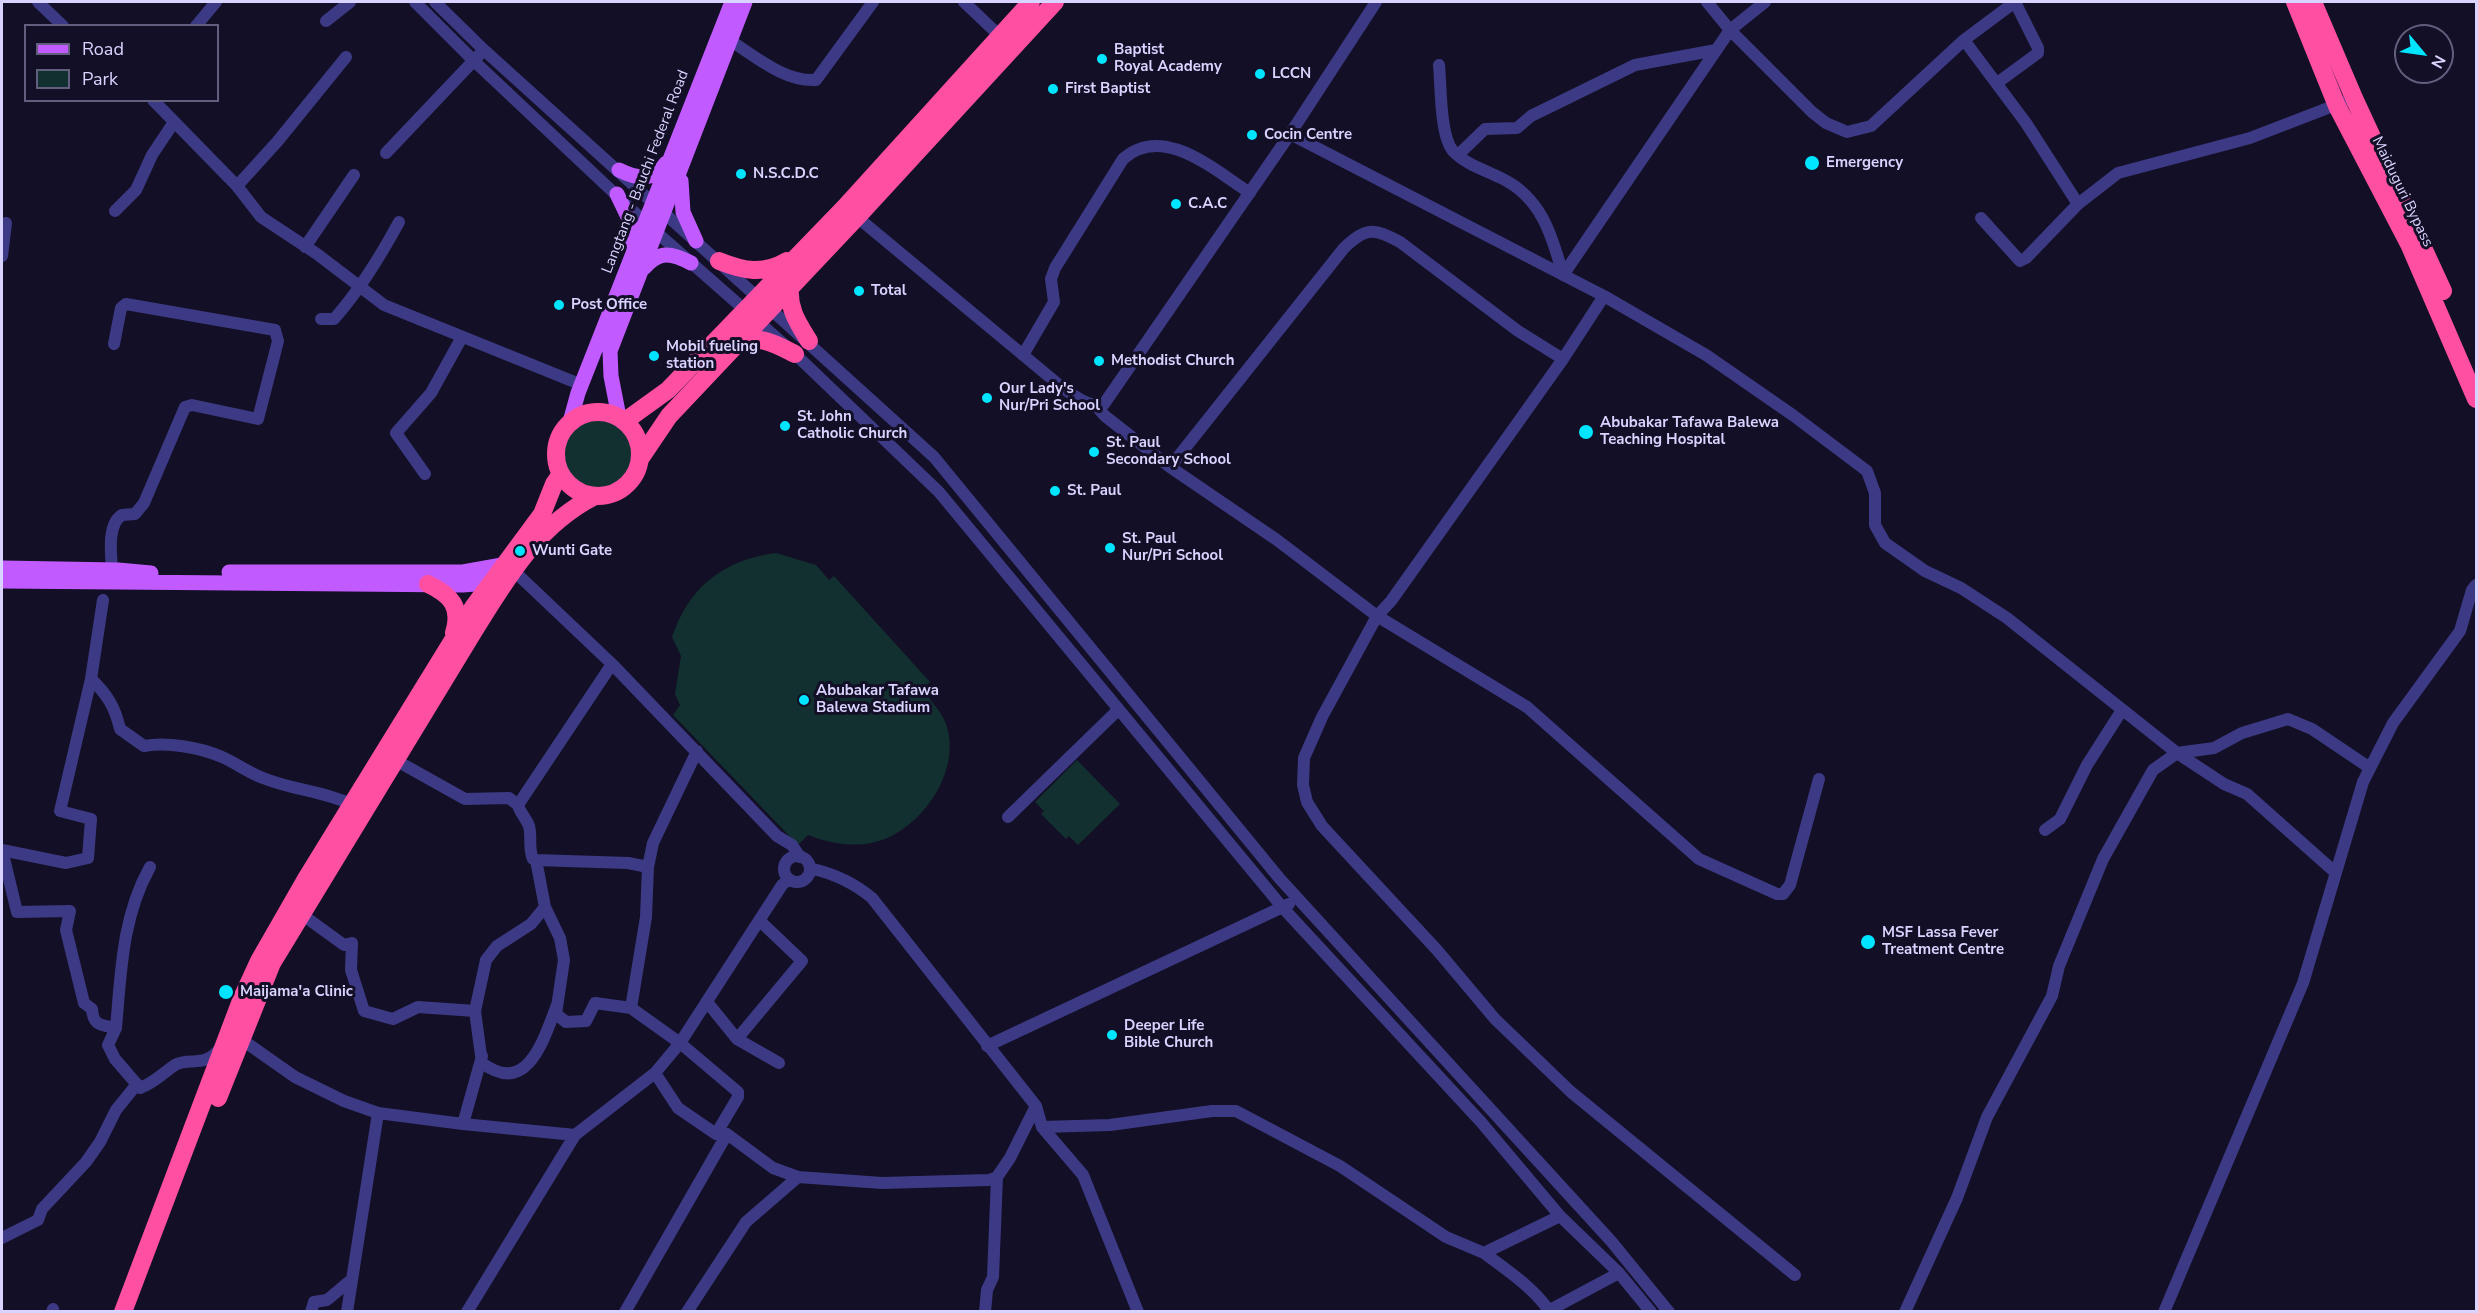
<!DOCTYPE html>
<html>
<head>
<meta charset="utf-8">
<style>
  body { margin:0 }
  #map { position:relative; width:2478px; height:1313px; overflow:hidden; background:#130f26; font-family:"Nunito Sans",sans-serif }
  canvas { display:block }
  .frame { position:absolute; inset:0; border:3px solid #d9d4ff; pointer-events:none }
  .legend { position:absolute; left:24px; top:24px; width:195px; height:78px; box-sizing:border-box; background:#130f26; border:2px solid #625e7d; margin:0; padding:8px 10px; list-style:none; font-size:18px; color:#d9d4ff }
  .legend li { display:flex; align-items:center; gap:12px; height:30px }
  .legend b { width:30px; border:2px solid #625e7d }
  .north { position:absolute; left:2394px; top:24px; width:60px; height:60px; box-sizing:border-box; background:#130f26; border:2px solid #625e7d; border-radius:50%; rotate:119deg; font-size:16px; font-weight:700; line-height:24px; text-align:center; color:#d9d4ff }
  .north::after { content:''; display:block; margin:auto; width:21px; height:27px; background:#00e5ff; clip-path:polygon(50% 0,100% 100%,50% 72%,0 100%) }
</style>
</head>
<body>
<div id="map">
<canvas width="2478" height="1313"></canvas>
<div class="frame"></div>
<ul class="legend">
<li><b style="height:8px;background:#c25bff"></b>Road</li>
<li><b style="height:16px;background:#12302f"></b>Park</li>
</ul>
<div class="north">N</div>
</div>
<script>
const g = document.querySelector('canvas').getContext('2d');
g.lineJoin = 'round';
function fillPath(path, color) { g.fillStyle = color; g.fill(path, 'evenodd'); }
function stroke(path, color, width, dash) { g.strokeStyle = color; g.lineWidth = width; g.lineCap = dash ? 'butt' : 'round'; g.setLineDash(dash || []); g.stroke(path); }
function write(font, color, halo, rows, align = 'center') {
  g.font = font + ' "Nunito Sans",sans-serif'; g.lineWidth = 6; g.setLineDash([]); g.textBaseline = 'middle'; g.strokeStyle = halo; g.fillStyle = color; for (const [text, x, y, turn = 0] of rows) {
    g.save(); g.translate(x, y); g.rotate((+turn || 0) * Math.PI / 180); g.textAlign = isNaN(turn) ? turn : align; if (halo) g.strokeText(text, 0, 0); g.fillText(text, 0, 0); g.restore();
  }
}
fillPath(new Path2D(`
  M563 453a36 36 0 1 1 72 0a36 36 0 1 1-72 0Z
  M776,553L816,565L829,580L834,576L930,682L922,690C930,700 942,712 946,724C963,772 919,834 871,843C849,847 829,843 808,835L798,845L673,715L680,705L675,694L681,656L672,637C689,587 723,560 776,553Z
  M1077,760L1120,804L1078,845L1069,836L1066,839L1041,814L1044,811L1035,802Z`), '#12302f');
stroke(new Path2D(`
  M38,2L63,26
  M415,2L474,61L646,223L795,354L939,492L1283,908L1481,1122L1560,1216L1619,1273L1651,1312
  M435,2L484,50L934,457L1280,879L1611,1241L1669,1312
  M964,2L1004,40
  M1707,2L1730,30L1812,112L1826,123L1847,132L1871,126L1964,40L2015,2
  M326,21L350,2
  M196,26L216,2
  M1964,40L2026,123L2078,204
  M731,41C756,57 785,82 816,80L873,2
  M1439,65C1441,86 1440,136 1453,151C1465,164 1485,170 1501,178C1541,197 1552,235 1563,275
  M1997,83L2038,53V48L2015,2
  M153,100L237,186L261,217L317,254L384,305L582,385
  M1290,134L1604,296L1706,355L1794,416L1867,471L1875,493V525L1885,543L1925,571L1961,588L2007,618L2177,753L2224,784L2247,794L2336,873
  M386,153L479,55
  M1458,155L1485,129L1517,128L1531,116L1635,65L1716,50
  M237,186L277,142L346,57
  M115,211L136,190L152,155L174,122
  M857,217L1064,389C1077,397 1088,408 1104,404L1290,134L1376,2
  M1981,218L2020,261L2026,258L2078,204L2118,173L2250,138L2354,98
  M305,247L354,175
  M2,256L6,223
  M1563,275L1730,30L1765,2
  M1604,296L1563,359L1391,601L1377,616L1322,717L1304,758L1303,785L1307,802L1322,826L1437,950L1495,1019L1571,1092L1795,1275
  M321,319H334C360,290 380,257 399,222
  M1023,355L1054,302L1051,279L1055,268L1123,159C1163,123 1214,170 1250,193
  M1096,406L1105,416L1170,467L1277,540L1377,616L1527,707L1699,859L1777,894H1783L1790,885L1819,779
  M1170,467L1344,248C1366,227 1374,228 1400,242L1518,331L1563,359
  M425,474L396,433L431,393L462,337
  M112,569C111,554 107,524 122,515L135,514L144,503L185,407L192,405L258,419L278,341L275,330L126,304L121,308L114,344
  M514,571L612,664L777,836L792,845L800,857
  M103,600L91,679L60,811L91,819L88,858L66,863L2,850L17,912L70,911L66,930L84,1003L92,1009C93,1026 101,1025 116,1028L108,1045L115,1059L140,1088C154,1083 163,1073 175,1065C190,1056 204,1070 221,1047
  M91,679C107,694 115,707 120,729L144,746C167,742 199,747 222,757C236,763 249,773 263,778C292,790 324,791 353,805
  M397,761L465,799L509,798L518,805C520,813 526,818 529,826C532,836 528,849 533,859L536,860L545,907L560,938L564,960L556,1014L566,1022L586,1021L595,1003L631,1008L680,1043L738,1092V1097L716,1134
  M518,805L612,664
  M1008,817L1118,710
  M2045,830L2060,819L2087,765L2122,710
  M784 869a13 13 0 1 1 26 0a13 13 0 1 1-26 0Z
  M536,860L628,863L648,867
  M807,877L813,869C835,874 854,883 872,898L1036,1106L1042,1127L1083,1175L1138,1312
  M545,907L531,924L497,946L486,960L475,1011L482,1063C528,1097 544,1038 557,1005
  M300,913L344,945L352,943L351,970L364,1011L393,1019L418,1007L475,1011
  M707,1002L737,1039L779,1063
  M631,1008L646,917L648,867L653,843L697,751
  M116,1028C121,972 122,917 150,867
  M241,1039L295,1077L344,1101L378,1113L463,1124L575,1135
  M737,1039L802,961L760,921
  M987,1046L1289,904
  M655,1073L678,1108L716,1134H727L773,1168L798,1177L882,1183L989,1180L997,1177
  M463,1124L482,1056
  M1042,1127L1110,1125L1212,1111H1236L1340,1166L1446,1237L1484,1253L1560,1216
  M2,1238L38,1220L42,1209L86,1162L100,1142L116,1110L137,1084
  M1484,1253C1507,1270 1531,1286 1548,1309
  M52,1312L53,1309
  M311,1312L314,1302L327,1300L351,1280
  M347,1312L378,1113
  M467,1312L575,1135L655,1073L680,1043L782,885L789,879
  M625,1312L727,1134
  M687,1312L746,1222L798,1177
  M985,1312L987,1290L993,1277L997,1177L1010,1158L1036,1106
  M1546,1312L1619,1273
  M1905,1312L1957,1198L1987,1117L2052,996L2059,966L2103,859L2153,770L2177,753L2214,748L2242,733L2288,719L2312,729L2370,768
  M2164,1312L2303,983L2363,782L2393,723L2460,631L2472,590L2476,585`), '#3d3a85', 12);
stroke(new Path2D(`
  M619,170C637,179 654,182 666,163
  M681,181L683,212L696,241
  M617,194L629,219L633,248
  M644,268C659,250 672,253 691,263
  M619,417L611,376L610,351L745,2
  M570,422L578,393L732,2
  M2,568L118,570L151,573
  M229,572H463L502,565
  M2,581L463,585L499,582`), '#c25bff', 15);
stroke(new Path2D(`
  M2295,2L2337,106L2409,244L2476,399
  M2313,2L2354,98L2443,291
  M719,261C744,271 763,275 787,261
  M790,287C788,309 798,323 809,341
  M737,345C758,333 775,344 795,354
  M556 454a42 42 0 1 1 84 0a42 42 0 1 1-84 0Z
  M625,421L668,390L845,207L1031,2
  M640,459L669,416L857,217L1055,2
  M428,584C451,595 462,607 454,633
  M218,1098L272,963L472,634C506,580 536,526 595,496
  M123,1312L242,998L259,961L306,879L474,606L542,514L554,484L561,474`), '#ff4fa3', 18);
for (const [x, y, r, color] of [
  [1102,59,6,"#00e5ff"],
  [1260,74,6,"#00e5ff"],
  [1053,89,6,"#00e5ff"],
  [1252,135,6,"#00e5ff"],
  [1812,163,8,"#00e5ff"],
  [741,174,6,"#00e5ff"],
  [1176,204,6,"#00e5ff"],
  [859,291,6,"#00e5ff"],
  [559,305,6,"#00e5ff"],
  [654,356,6,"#00e5ff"],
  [1099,361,6,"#00e5ff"],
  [987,398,6,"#00e5ff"],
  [785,426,6,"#00e5ff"],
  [1586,432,8,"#00e5ff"],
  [1094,452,6,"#00e5ff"],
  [1055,491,6,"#00e5ff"],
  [1110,548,6,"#00e5ff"],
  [520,551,6,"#00e5ff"],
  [804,700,6,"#00e5ff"],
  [1868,942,8,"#00e5ff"],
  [226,992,8,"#00e5ff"],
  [1112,1035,6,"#00e5ff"]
]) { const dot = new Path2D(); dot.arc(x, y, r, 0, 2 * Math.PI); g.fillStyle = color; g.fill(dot); stroke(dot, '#130f26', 2); }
write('bold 15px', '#d9d4ff', '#130f26', [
  ["Baptist",1114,50],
  ["Royal Academy",1114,67],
  ["LCCN",1272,74],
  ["First Baptist",1065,89],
  ["Cocin Centre",1264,135],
  ["Emergency",1826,163],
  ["N.S.C.D.C",753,174],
  ["C.A.C",1188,204],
  ["Total",871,291],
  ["Post Office",571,305],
  ["Mobil fueling",666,347],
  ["station",666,364],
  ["Methodist Church",1111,361],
  ["Our Lady's",999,389],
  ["Nur/Pri School",999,406],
  ["St. John",797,417],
  ["Catholic Church",797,434],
  ["Abubakar Tafawa Balewa",1600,423],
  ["Teaching Hospital",1600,440],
  ["St. Paul",1106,443],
  ["Secondary School",1106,460],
  ["St. Paul",1067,491],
  ["St. Paul",1122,539],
  ["Nur/Pri School",1122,556],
  ["Wunti Gate",532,551],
  ["Abubakar Tafawa",816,691],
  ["Balewa Stadium",816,708],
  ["MSF Lassa Fever",1882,933],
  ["Treatment Centre",1882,950],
  ["Maijama'a Clinic",240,992],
  ["Deeper Life",1124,1026],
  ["Bible Church",1124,1043]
], 'left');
write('15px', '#d9d4ff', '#130f26', [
  ["Langtang - Bauchi Federal Road",646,172,-69],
  ["Maiduguri Bypass",2402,192,64]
]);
</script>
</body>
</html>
